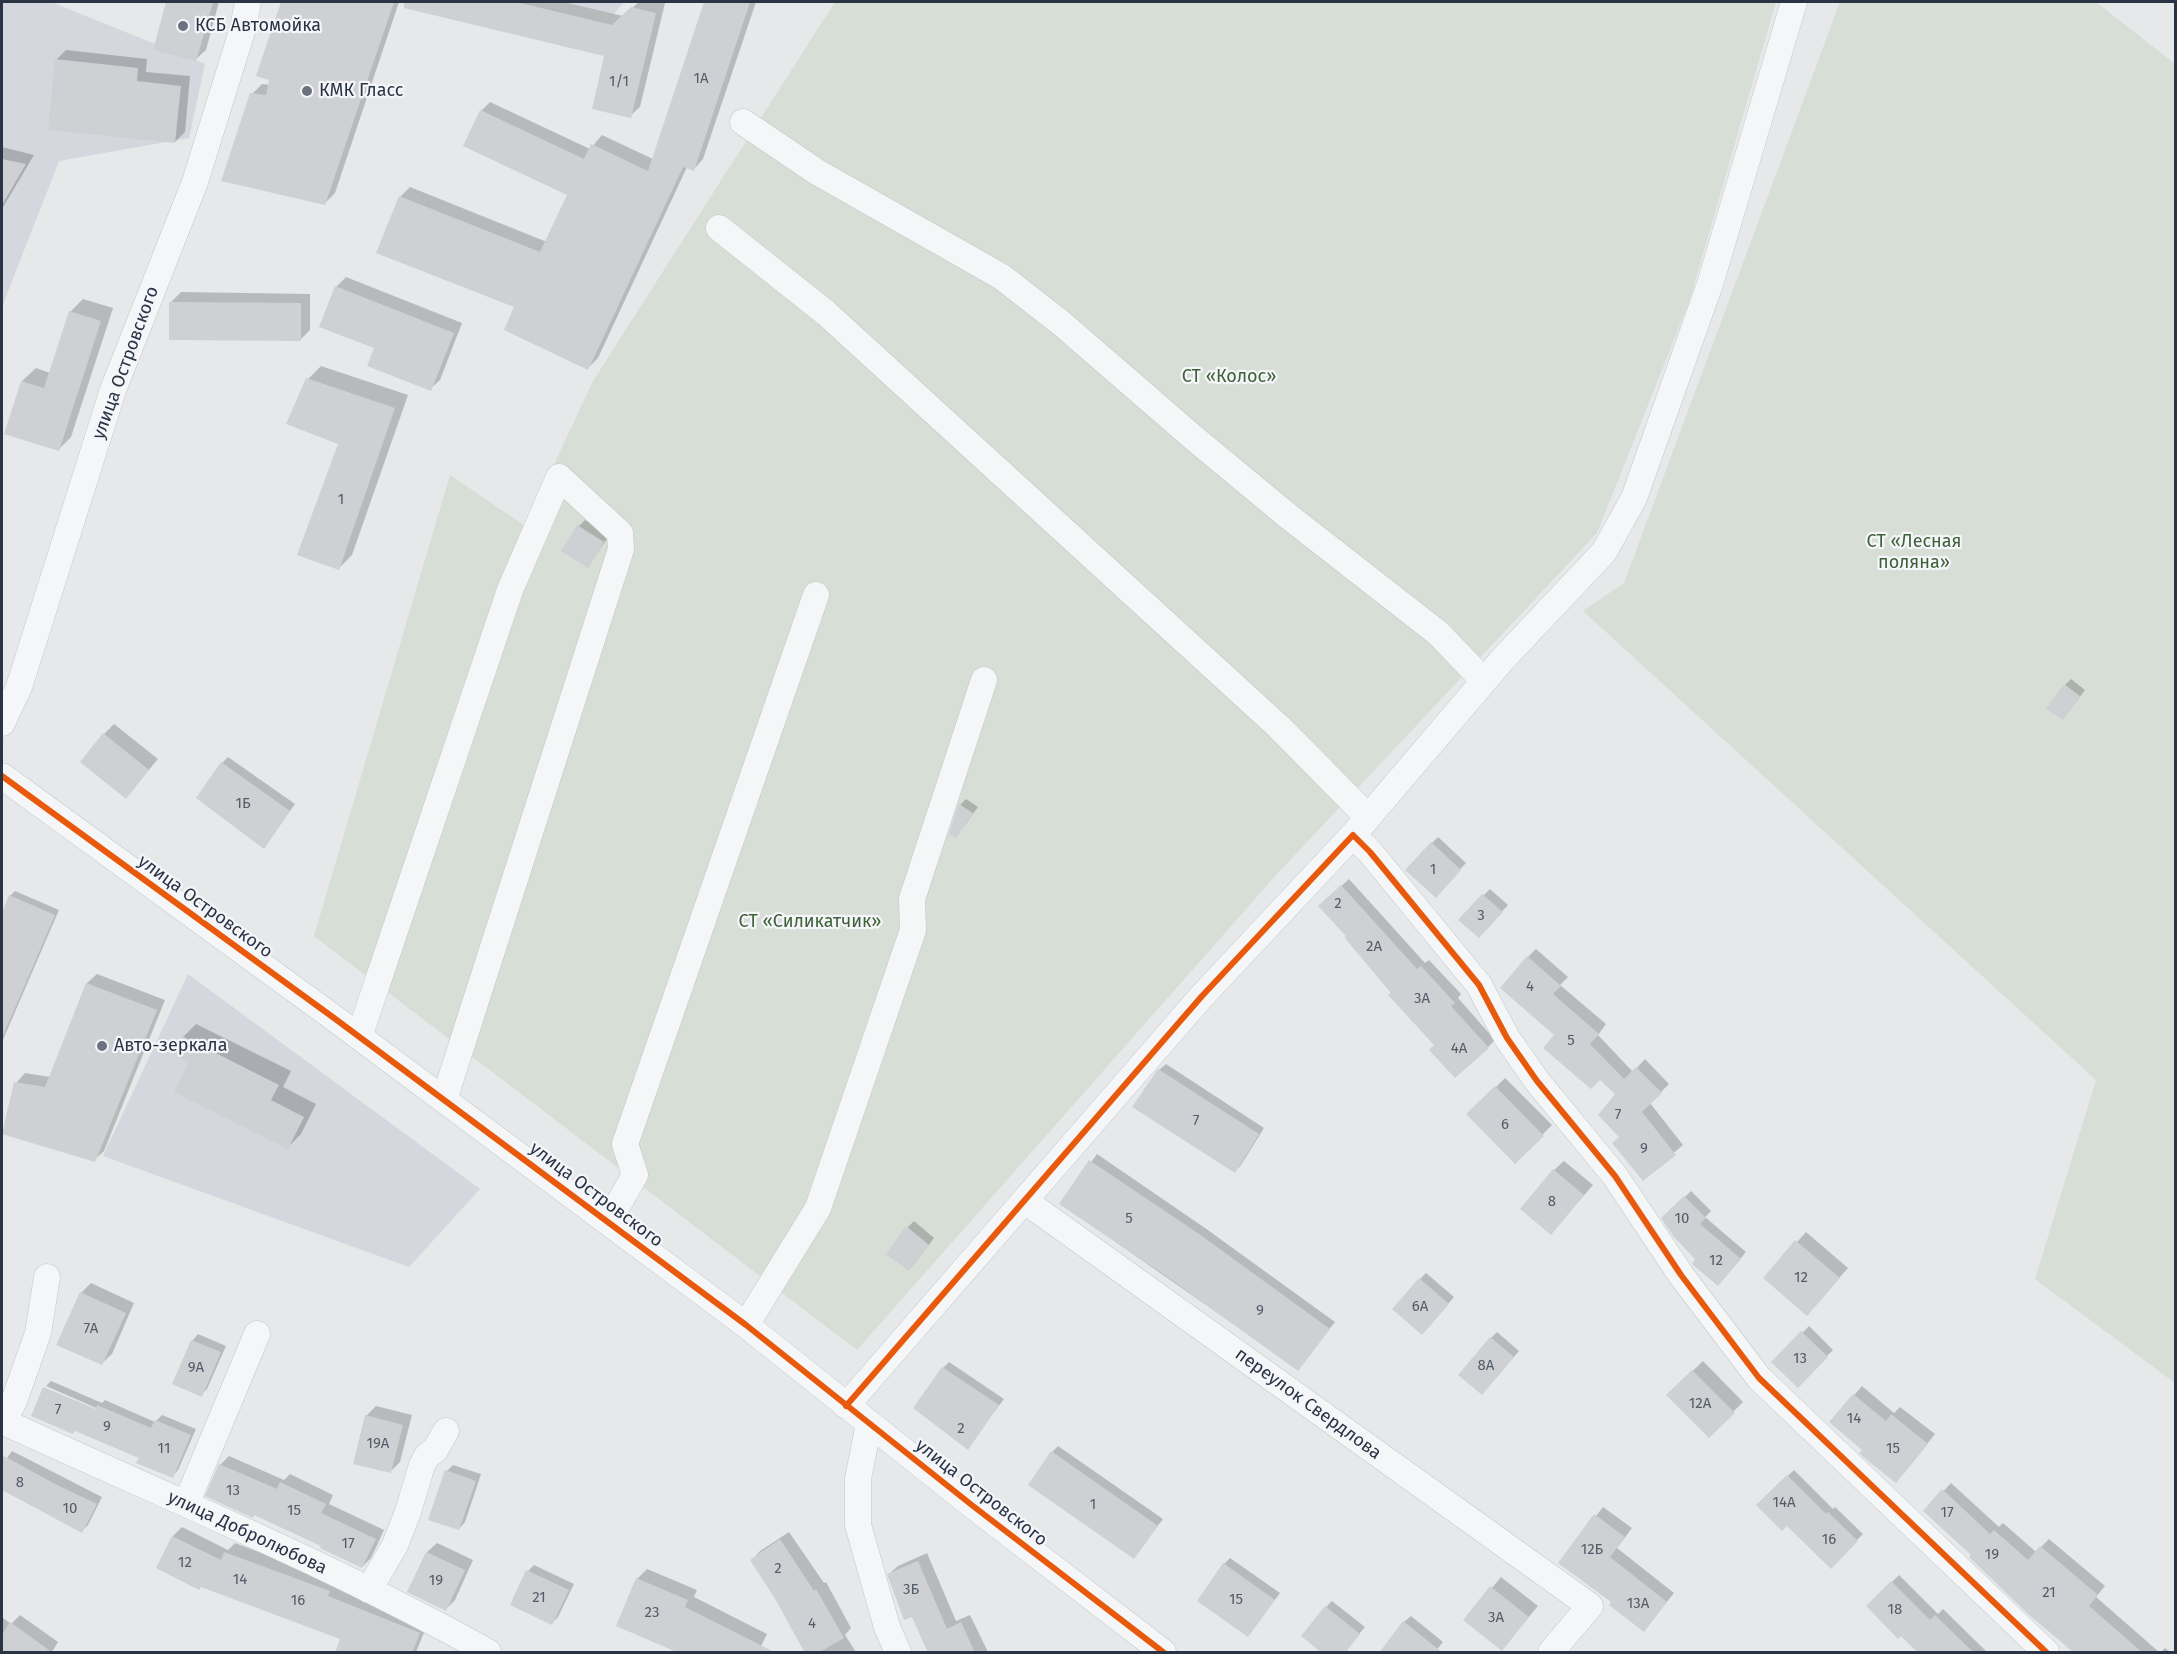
<!DOCTYPE html>
<html>
<head>
<meta charset="utf-8">
<style>
  body { margin:0 }
  #map { position:relative; width:2177px; height:1654px; overflow:hidden; background:#e6e8ea; font-family:"Fira Sans",sans-serif }
  canvas { display:block }
  .frame { position:absolute; inset:0; border:3px solid #2b3445; pointer-events:none }
</style>
</head>
<body>
<div id="map">
<canvas width="2177" height="1654"></canvas>
<div class="frame"></div>
</div>
<script>
const g = document.querySelector('canvas').getContext('2d');
g.lineJoin = 'round';
function fillPath(path, color) { g.fillStyle = color; g.fill(path, 'evenodd'); }
function stroke(path, color, width, dash) { g.strokeStyle = color; g.lineWidth = width; g.lineCap = dash ? 'butt' : 'round'; g.setLineDash(dash || []); g.stroke(path); }
function write(font, color, halo, rows, align = 'center') {
  g.font = font + ' "Fira Sans",sans-serif'; g.lineWidth = 4.5; g.setLineDash([]); g.textBaseline = 'middle'; g.strokeStyle = halo; g.fillStyle = color; for (const [text, x, y, turn = 0] of rows) {
    g.save(); g.translate(x, y); g.rotate((+turn || 0) * Math.PI / 180); g.textAlign = isNaN(turn) ? turn : align; if (halo) g.strokeText(text, 0, 0); g.fillText(text, 0, 0); g.restore();
  }
}
fillPath(new Path2D(`
  M2,2H51L205,64L189,138L59,161L2,307Z
  M565,2H624L614,14Z
  M188,974L480,1189L409,1267L103,1156Z`), '#d4d7dd');
fillPath(new Path2D(`
  M835,2H1776L1689,302L1597,533L1277,874L857,1350L314,936L450,475L525,526L593,381Z
  M1840,2H2096L2175,64V1383L2035,1279L2096,1080L1583,611L1624,583Z`), '#d6ded6');
fillPath(new Path2D(`
  M168,2H219L206,50L196,59L155,49Z
  M283,2H399L335,193L325,203L252,94L262,84L270,85L271,79L258,75Z
  M432,2H564L623,16L639,2L665,3L640,107L630,116L606,55L429,13Z
  M705,2H756L703,159L694,169L687,167L598,358L588,368L516,307L400,197L410,187L547,242L569,194L481,111L490,102L590,149L602,135L653,159Z
  M66,50L147,59L146,72L190,76L185,132L175,142L56,60Z
  M2,147L34,155L2,209Z
  M346,277L462,323L440,380L430,389L376,347L336,287Z
  M181,292L310,294V330L300,340L171,302Z
  M83,299L113,308L71,437L58,450L22,381L36,368L50,373L70,312Z
  M321,366L408,395L352,555L339,568L340,443L308,379Z
  M585,520L609,536L588,566L579,526Z
  M2071,679L2085,690L2063,719L2065,685Z
  M114,724L158,759L126,797L104,734Z
  M228,757L295,804L264,847L222,763Z
  M966,799L978,807L956,837L960,805Z
  M1438,837L1466,863L1442,889L1432,843Z
  M1349,879L1425,963L1429,960L1461,994L1458,998L1495,1040L1488,1047L1436,1045L1347,936L1320,906Z
  M1490,889L1508,905L1479,936L1460,919Z
  M15,891L59,910L2,1042V917L10,896Z
  M1536,949L1568,977L1560,985L1606,1024L1598,1035L1633,1072L1645,1059L1669,1084L1650,1103L1683,1145L1643,1179L1620,1136L1617,1094L1556,1035L1528,957Z
  M97,974L165,1000L104,1151L94,1160L16,1083L25,1073L50,1077L87,983Z
  M196,1024L291,1071L283,1087L316,1104L301,1134L288,1147L191,1062L183,1037Z
  M1166,1064L1264,1128L1241,1165L1235,1171L1159,1070Z
  M1505,1078L1552,1125L1515,1162L1469,1114Z
  M1097,1154L1205,1228L1335,1322L1298,1369L1061,1204Z
  M1564,1161L1593,1185L1551,1233L1554,1170Z
  M1691,1191L1711,1211L1705,1217L1746,1252L1724,1278L1697,1259L1663,1218Z
  M914,1221L934,1238L915,1263L908,1227Z
  M1806,1232L1848,1268L1816,1304L1765,1278Z
  M1426,1273L1454,1297L1428,1327L1420,1279Z
  M91,1283L134,1303L112,1354L102,1363L81,1293Z
  M1809,1326L1833,1350L1798,1385L1774,1362Z
  M1497,1332L1519,1351L1488,1387L1491,1338Z
  M198,1334L226,1346L207,1389L201,1395L192,1341Z
  M1703,1361L1743,1402L1709,1436L1668,1395Z
  M949,1362L1004,1399L967,1448L943,1368Z
  M51,1381L102,1403L105,1400L155,1422L162,1415L196,1429L178,1470L172,1477L138,1462L141,1457L76,1429L73,1432L33,1415L45,1387V1389L102,1414L103,1411L46,1386Z
  M1862,1386L1894,1413L1900,1407L1935,1434L1904,1473L1864,1450L1831,1422Z
  M376,1406L412,1415L400,1462L390,1472L366,1416Z
  M1058,1446L1163,1519L1134,1557L1052,1452Z
  M12,1451L102,1497L88,1525L82,1531L2,1489V1465Z
  M229,1456L284,1480L290,1474L333,1495L329,1504L384,1530L371,1558L362,1567L323,1545L255,1513L220,1465Z
  M453,1465L481,1474L465,1522L459,1529L447,1471Z
  M1794,1470L1833,1509L1835,1507L1863,1534L1831,1566L1786,1524L1758,1505Z
  M1951,1483L1999,1527L2003,1523L2036,1552L2049,1539L2105,1586L2096,1597L2159,1652H2076L1925,1511Z
  M1603,1507L1632,1528L1617,1548L1674,1593L1644,1630L1613,1602L1560,1562Z
  M182,1527L228,1550L235,1543L338,1582L428,1623L416,1652H336L342,1638L158,1567L173,1536Z
  M789,1532L824,1583L826,1582L851,1628L845,1635L856,1652H807L775,1596L752,1560L760,1551Z
  M437,1543L473,1560L455,1600L445,1610L427,1552Z
  M927,1553L956,1621L970,1615L988,1652H930L913,1615L889,1574L898,1566Z
  M1230,1558L1280,1593L1248,1635L1224,1564Z
  M534,1565L574,1584L558,1617L552,1623L528,1571Z
  M647,1569L697,1590L694,1597L767,1634L758,1652L637,1579Z
  M1899,1575L1938,1614L1943,1609L1987,1652H1920L1868,1606Z
  M1501,1577L1538,1606L1502,1649L1465,1620Z
  M1332,1601L1365,1627L1344,1652L1326,1607Z
  M20,1615L58,1642L52,1652H2V1617L11,1624Z
  M1411,1616L1443,1642L1435,1652L1404,1622Z
  M2165,1648L2170,1652H2161Z`), '#0003');
fillPath(new Path2D(`
  M166,2H213L196,61L153,50Z
  M281,2H394L325,205L221,181L250,93L266,95L269,80L256,76Z
  M404,2H516L612,25L631,7L656,13L631,118L592,109L604,56L404,8Z
  M704,2H750L694,171L683,167L588,370L504,330L514,307L376,253L399,196L540,252L567,195L463,146L480,110L584,159L591,144L648,171Z
  M55,59L138,68L137,81L181,86L175,143L48,130Z
  M2,159L26,164L2,205Z
  M335,286L454,333L431,391L367,366L374,348L319,327Z
  M169,302L301,303V341L169,340Z
  M69,311L101,321L59,451L4,434L21,381L44,388Z
  M306,378L395,408L339,570L297,555L338,444L286,424Z
  M577,525L604,542L588,568L561,551Z
  M2064,684L2080,696L2063,720L2046,709Z
  M103,733L149,770L126,799L80,762Z
  M221,762L290,811L264,849L196,798Z
  M959,804L973,813L956,838L949,834Z
  M1431,842L1461,870L1436,898L1405,870Z
  M1341,885L1417,969L1421,966L1455,1003L1451,1006L1489,1048L1455,1078L1429,1050L1434,1045L1388,995L1391,993L1344,937L1346,936L1318,906Z
  M1482,894L1503,912L1479,938L1458,920Z
  M9,895L55,915L2,1038V913Z
  M1527,956L1561,986L1553,994L1599,1034L1590,1044L1624,1079L1636,1067L1662,1093L1642,1112L1676,1155L1643,1181L1612,1143L1619,1137L1598,1115L1615,1094L1600,1080L1591,1089L1543,1048L1554,1035L1500,988Z
  M86,983L157,1010L95,1162L2,1134L14,1082L45,1087Z
  M182,1036L279,1085L271,1100L304,1117L288,1149L174,1092L189,1062L173,1054Z
  M1158,1069L1259,1134L1235,1173L1132,1107Z
  M1495,1086L1544,1136L1515,1164L1466,1114Z
  M1089,1160L1199,1234L1330,1329L1298,1371L1169,1278L1059,1204Z
  M1553,1169L1584,1195L1551,1235L1520,1209Z
  M1684,1196L1706,1218L1700,1224L1741,1259L1718,1286L1692,1264L1695,1259L1674,1237L1661,1218Z
  M906,1226L929,1245L909,1271L886,1254Z
  M1795,1240L1840,1278L1807,1316L1763,1278Z
  M1419,1278L1449,1304L1422,1335L1392,1309Z
  M80,1292L126,1313L102,1365L56,1345Z
  M1801,1331L1828,1357L1798,1388L1771,1362Z
  M1490,1337L1514,1357L1482,1395L1458,1375Z
  M191,1340L221,1352L202,1397L172,1384Z
  M942,1367L999,1405L968,1450L913,1408Z
  M1692,1370L1735,1413L1709,1438L1666,1395Z
  M43,1387L96,1409L97,1405L151,1428L155,1420L191,1435L173,1478L136,1463L139,1458L75,1431L73,1434L31,1416Z
  M1853,1394L1886,1421L1891,1414L1928,1444L1896,1483L1868,1461L1859,1453L1862,1450L1829,1422Z
  M365,1415L403,1425L391,1473L353,1464Z
  M1051,1451L1158,1526L1134,1559L1028,1485Z
  M2,1455L57,1485L97,1504L82,1533L2,1490Z
  M219,1464L277,1489L280,1482L326,1504L321,1513L376,1539L362,1568L320,1548L321,1546L254,1515L253,1518L205,1496Z
  M445,1470L476,1481L459,1530L428,1520Z
  M1787,1475L1826,1514L1828,1512L1858,1541L1831,1569L1787,1526L1782,1531L1756,1505Z
  M1942,1489L1990,1534L1994,1530L2028,1560L2040,1546L2098,1595L2089,1606L2143,1653H2074L2059,1640L2029,1615L1969,1557L1971,1555L1923,1511Z
  M1594,1514L1625,1537L1610,1557L1667,1602L1644,1632L1609,1605L1611,1602L1558,1563Z
  M172,1536L221,1560L224,1552L330,1591L328,1596L420,1633L412,1653H335L340,1639L201,1587L199,1590L156,1568Z
  M780,1539L814,1591L816,1589L844,1638L818,1653H805L774,1597L750,1560Z
  M426,1552L465,1570L446,1611L407,1592Z
  M918,1561L947,1629L961,1622L975,1653H928L912,1617L904,1620L887,1574Z
  M1223,1563L1275,1600L1248,1637L1197,1601Z
  M526,1570L569,1590L552,1625L510,1605Z
  M636,1578L688,1600L685,1607L776,1653H679L616,1626Z
  M1891,1581L1930,1620L1935,1615L1974,1653H1918L1901,1636L1898,1639L1866,1606Z
  M1490,1586L1529,1617L1502,1651L1463,1620Z
  M1325,1606L1360,1634L1345,1653H1322L1301,1636Z
  M1403,1621L1443,1653H1379Z
  M10,1622L53,1653H2V1635Z`), '#ced0d3');
const minor = new Path2D(`
  M743,122L817,172L1002,277L1061,323L1195,439L1288,516L1438,633L1484,681
  M719,228L826,313L1279,727L1368,817
  M2,723L19,687L113,390L195,182L243,28L248,2
  M2,776L334,1018L746,1325L973,1506L1163,1652
  M1353,835L1370,852L1479,985L1507,1038L1537,1081L1615,1176L1681,1275L1759,1378L2046,1652
  M359,1037L510,590L559,477L620,533L621,549L444,1100
  M1025,1201L1590,1606L1551,1652
  M608,1222L635,1175L625,1144L816,595
  M746,1325L818,1208L913,930L912,899L984,680
  M846,1406L1202,996L1353,835L1502,660L1604,552L1634,498L1710,284L1794,2
  M2,1421C165,1496 332,1565 488,1652
  M3,1422L14,1401L38,1333L47,1277
  M869,1424L858,1479V1525L887,1627L898,1652
  M186,1504L257,1334
  M369,1590L395,1545L408,1512L422,1465L427,1456L435,1450L446,1431`);
stroke(minor, '#c4c6c8', 27);
stroke(minor, '#f5f6f7', 26);
stroke(new Path2D(`
  M2,776L334,1018L746,1325L973,1506L1163,1652
  M846,1406L1202,996L1353,835L1370,852L1479,985L1507,1038L1537,1081L1615,1176L1681,1275L1759,1378L2046,1652`), '#e8590c', 6);
for (const [x, y, r, color] of [
  [183,26,6,"#6c737f"],
  [307,91,6,"#6c737f"],
  [102,1046,6,"#6c737f"]
]) { const dot = new Path2D(); dot.arc(x, y, r, 0, 2 * Math.PI); g.fillStyle = color; g.fill(dot); stroke(dot, '#f4f6f9', 2); }
write('15px', '#545c69', null, [
  ["1А",701,79],
  ["1/1",619,82],
  ["1",341,500],
  ["1Б",243,804],
  ["1",1433,870],
  ["2",1338,904],
  ["3",1481,916],
  ["2А",1374,947],
  ["4",1530,987],
  ["3А",1422,999],
  ["5",1571,1041],
  ["4А",1459,1049],
  ["7",1618,1115],
  ["7",1196,1121],
  ["6",1505,1125],
  ["9",1644,1149],
  ["8",1552,1202],
  ["5",1129,1219],
  ["10",1682,1219],
  ["12",1716,1261],
  ["12",1801,1278],
  ["6А",1420,1307],
  ["9",1260,1311],
  ["7А",91,1329],
  ["13",1800,1359],
  ["8А",1486,1366],
  ["9А",196,1368],
  ["12А",1700,1404],
  ["7",58,1410],
  ["14",1854,1419],
  ["9",107,1427],
  ["2",961,1429],
  ["19А",378,1444],
  ["11",164,1449],
  ["15",1893,1449],
  ["8",20,1483],
  ["13",233,1491],
  ["14А",1784,1503],
  ["1",1093,1505],
  ["10",70,1509],
  ["15",294,1511],
  ["17",1947,1513],
  ["16",1829,1540],
  ["17",348,1544],
  ["12Б",1592,1550],
  ["19",1992,1555],
  ["12",185,1563],
  ["2",778,1569],
  ["14",240,1580],
  ["19",436,1581],
  ["3Б",911,1590],
  ["21",2049,1593],
  ["21",539,1598],
  ["15",1236,1600],
  ["16",298,1601],
  ["13А",1638,1604],
  ["18",1895,1610],
  ["23",652,1613],
  ["3А",1496,1618],
  ["4",812,1624]
]);
write('18px', '#2b3445', '#f4f6f9', [
  ["КСБ Автомойка",195,26],
  ["КМК Гласс",319,91],
  ["Авто-зеркала",114,1046]
], 'left');
write('18px', '#2b3445', '#f4f6f9', [
  ["улица Островского",126,363,-70],
  ["улица Островского",205,907,36],
  ["улица Островского",596,1195,37],
  ["переулок Свердлова",1308,1404,36],
  ["улица Островского",981,1493,38],
  ["улица Добролюбова",247,1533,25]
]);
write('18px', '#3f6138', '#f4f6f9', [
  ["СТ «Колос»",1229,377],
  ["СТ «Лесная",1914,542],
  ["поляна»",1914,563],
  ["СТ «Силикатчик»",810,922]
]);
</script>
</body>
</html>
